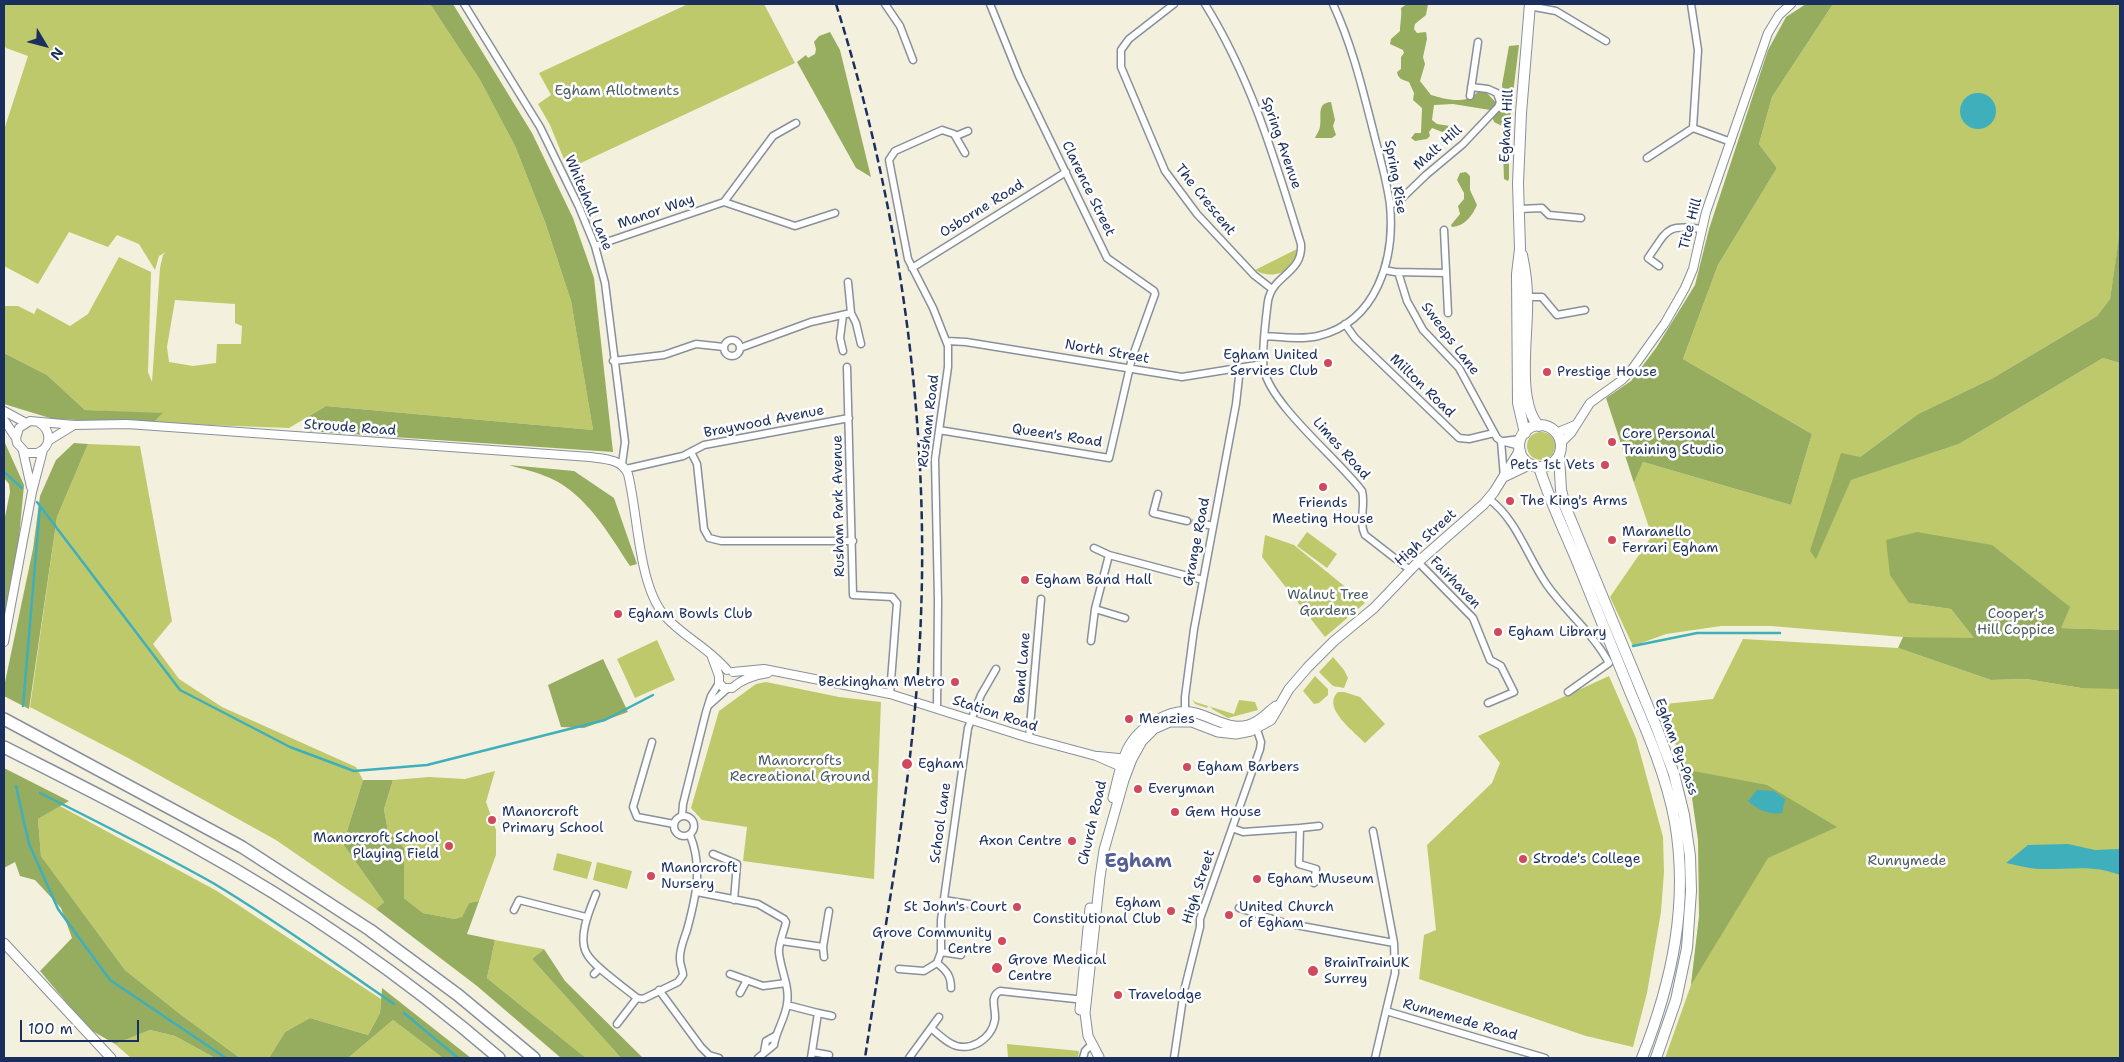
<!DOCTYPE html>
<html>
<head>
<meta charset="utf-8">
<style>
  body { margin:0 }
  #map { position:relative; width:2124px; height:1062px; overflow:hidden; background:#f4f0de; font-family:"Shantell Sans",sans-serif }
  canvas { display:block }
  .frame { position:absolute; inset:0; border:5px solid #1b2f5e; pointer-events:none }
  .north { position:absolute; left:20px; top:20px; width:50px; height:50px; -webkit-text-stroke:4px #fff; paint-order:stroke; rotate:127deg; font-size:14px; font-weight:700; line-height:20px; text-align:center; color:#1b2f5e }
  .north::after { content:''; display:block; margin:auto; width:18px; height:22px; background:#1b2f5e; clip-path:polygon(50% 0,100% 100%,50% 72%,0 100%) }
  .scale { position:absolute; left:20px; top:1020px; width:119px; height:22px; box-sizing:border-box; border:2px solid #1b2f5e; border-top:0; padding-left:6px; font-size:15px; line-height:18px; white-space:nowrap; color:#1b2f5e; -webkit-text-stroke:4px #fff; paint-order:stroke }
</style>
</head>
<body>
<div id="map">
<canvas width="2124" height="1062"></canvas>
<div class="frame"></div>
<div class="north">N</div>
<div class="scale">100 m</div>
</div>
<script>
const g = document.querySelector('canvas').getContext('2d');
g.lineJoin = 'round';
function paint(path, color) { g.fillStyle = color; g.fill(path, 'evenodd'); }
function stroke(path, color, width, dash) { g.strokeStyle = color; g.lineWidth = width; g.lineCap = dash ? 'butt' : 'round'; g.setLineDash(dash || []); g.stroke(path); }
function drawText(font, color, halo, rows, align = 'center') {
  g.font = font + ' "Shantell Sans",sans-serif'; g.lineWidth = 5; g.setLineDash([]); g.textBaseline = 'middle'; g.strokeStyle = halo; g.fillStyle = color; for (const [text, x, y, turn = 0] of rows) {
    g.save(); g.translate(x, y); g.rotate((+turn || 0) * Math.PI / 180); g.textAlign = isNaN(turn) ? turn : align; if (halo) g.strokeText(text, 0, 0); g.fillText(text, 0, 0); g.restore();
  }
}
paint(new Path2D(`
  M4,4H430L480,80L515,146L545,222L571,301L593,430L326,406L289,428L153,423L162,414L85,410L47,375L4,353V306H18L34,314L37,308L70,326L88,314L119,257L151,272L148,372L152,382L160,268L163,255L166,252L159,256L155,270L139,244L117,235L108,247L69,232L38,284L4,266V130L28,56L6,48L4,44ZM175,300L235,304V323L242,326L241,344H217L216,363L193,366L169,362L167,347Z
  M688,4H764L795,63L568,169L550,125L538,104L551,95L539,73Z
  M1833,4H2120V234L2110,299L2097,316L1993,378L1918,414L1860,457L1816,559L1850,480L1959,444L2103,358L2120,363V630L2060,628L2069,606L1909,603L1951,609L1975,639L1903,637L1771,626H1721L1666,634L1633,646L1610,597L1652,536L1634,483L1643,462L1791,505L1812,434L1683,359L1718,265L1777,168L1759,144L1772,97Z
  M1297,249C1297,271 1273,281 1255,270Z
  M1527 446a14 14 0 1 1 28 0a14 14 0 1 1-28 0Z
  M88,444L140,446L172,621L153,644L179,679L222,707L356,767L363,780L343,844L384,902L376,909L276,840L130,759L30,707L57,517Z
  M1307,532L1337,554L1327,568L1297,546Z
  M1265,535L1294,545L1365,603L1325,637L1262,557Z
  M1743,639L1898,648L1991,680L2026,679L2081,688L2120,675V1058H1665L1691,985L1710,831L1688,770L1656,705L1713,699Z
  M657,640L675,680L635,698L617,659Z
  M1333,657L1344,670L1348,678L1344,688L1333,686L1319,672Z
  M1315,676L1328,689V695L1319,703L1314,704L1303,691Z
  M1609,676L1636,738L1663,837L1664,872L1661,912L1647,993L1633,1047L1586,1036L1419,979L1424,935L1436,930L1427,845L1492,783L1500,763L1478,736Z
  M766,682L839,697L881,702L874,879L743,861L747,827L702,820L691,808L719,711L756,684Z
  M1344,692L1360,697L1385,724L1365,743C1355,732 1321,708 1338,692Z
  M1192,699L1195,702L1234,714L1239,700L1255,702L1258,710L1228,718L1212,709V708L1208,706L1207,708L1195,704Z
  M495,771L486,802L496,830V855L479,901L469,903L462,918L455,919L423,913L404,898V848L388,831L384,809L393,780L429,777L465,779Z
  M60,806L217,891L381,999L380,1013L368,1035L310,1018L285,1032L269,1058H240L180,1014L125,970L41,856L38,819Z
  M557,853L592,862L587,879L553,870Z
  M597,862L632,871L627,889L593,880Z
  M495,940L544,949L532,959L621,1058H586L487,978Z
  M393,1020L443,1058H348Z
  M150,1030L175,1036L215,1058H131L115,1044Z
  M1007,1044L1079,1051L1078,1058H1008Z`), '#bdc96b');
paint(new Path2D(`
  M430,4H453L532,133L573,218L594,278L613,452L306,431L304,419L326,406L593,430L571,301L545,222L515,146L480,80Z
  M1407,4H1428L1426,15L1415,24L1414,29L1417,33L1426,32L1427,39L1423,57L1425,64L1420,81L1431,95C1441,98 1455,102 1467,99C1473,97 1476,91 1484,90L1502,109L1504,99L1502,85L1509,46L1519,45L1509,126V179L1508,181L1504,179L1502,126L1494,122L1490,110L1453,104L1434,105L1432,120L1437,124L1450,126L1454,134L1450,135L1432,128L1429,132L1430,136L1427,139L1415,141L1411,138L1415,133H1421L1422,108L1413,100L1414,93L1409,82C1403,80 1398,79 1397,72L1401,69V57L1404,53L1403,50L1390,44L1391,39L1400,31C1400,23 1402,16 1401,8Z
  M1806,4H1833L1772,97L1759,144L1777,168L1718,265L1683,359L1812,434L1791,505L1643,462L1634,483L1606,398L1631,381L1656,348L1695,285L1709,229L1768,50L1786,17Z
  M830,32L840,50L871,177L856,168L797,62L806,55L808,58L815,54L816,49L814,42L819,36Z
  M1331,102L1335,120L1333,126L1336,135L1332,138H1315C1316,135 1320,130 1320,126C1322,116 1316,103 1331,102Z
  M1466,172L1470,176V190L1477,205C1472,216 1465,226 1452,227L1451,225L1460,214L1458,206L1464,199V193L1457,180L1460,173Z
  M2120,231V363L2103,358L1959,444L1851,480L1816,559L1810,551L1841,453L1860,457L1918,414L1993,378L2097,316L2110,299Z
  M4,353L47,375L85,410L163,413L153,423L53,419L4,404Z
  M5,443L24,485L19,538L4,622V522L10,492L9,484L4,478Z
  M74,443L88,444L57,517L29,709L4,696V687L33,549L40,496L56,460Z
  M509,465L574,471L614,498L637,564L630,566C609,534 586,494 550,478C537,472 522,469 509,465Z
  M1917,532L1992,545L2070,607L2061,628L2120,630V689L2081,688L2026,679L1991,680L1898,648L1903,637L1974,638L1951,609L1909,603L1890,575L1886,540Z
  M603,659L628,712L584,728L561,727L548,685Z
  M4,768L69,801L38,819L41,856L125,970L180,1014L240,1058H215L175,1036L150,1030L115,1044L89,1029L40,971L72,938L61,908L35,880L20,876L15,862L4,868Z
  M1688,770L1767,785L1837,827L1768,858L1691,985L1699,916L1698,840Z
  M363,780H393L384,809L388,831L404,848V898L423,913L455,919L462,917L469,903L479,901L467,934L495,940L487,978L586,1058H561L477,986L376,909L384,902L343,844Z
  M544,949L565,981L643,1058H621L532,959Z
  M382,988L471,1058H443L393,1020L348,1058H269L285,1032L310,1018L368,1035L380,1013Z`), '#96ad5f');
paint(new Path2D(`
  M1960 111a18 18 0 1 1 36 0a18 18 0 1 1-36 0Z
  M1757,790L1774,791L1785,799L1782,813C1768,815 1759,810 1748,801Z
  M2068,844L2095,850L2120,849V875C2093,864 2066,870 2038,869C2027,868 2017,865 2006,863L2028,845Z`), '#3fafbb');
stroke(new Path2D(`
  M4,472L22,488
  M37,502L180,690L290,747L354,771L427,765L605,720L653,695
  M1633,646L1697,633H1780
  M23,706L40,506
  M16,786L29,844L58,909L110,980L226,1058
  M40,793C98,822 156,851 213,883C275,920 334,963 394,1004
  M404,1013L458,1058`), '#3fafbb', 2.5);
stroke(new Path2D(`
  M1187,521L1200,523`), '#c9c9c4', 6, [6, 3]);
const minor = new Path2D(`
  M464,4L540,127L579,207L595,246L605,283L625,442L622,464
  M885,4L900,26L913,60
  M1174,4L1129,39L1121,50V67L1165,171L1197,214L1254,275L1272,289
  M1205,4C1252,80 1275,160 1301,244C1303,274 1273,274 1268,301C1266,317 1261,355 1264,370C1272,406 1338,459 1362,491C1366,505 1358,522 1365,535L1410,570
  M1691,4L1698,50L1693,128
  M1529,6L1556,11L1606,41
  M1470,96L1478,42
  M956,136L968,131
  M1647,158L1693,128L1731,142
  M724,202L773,136L796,123
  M1390,205L1400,200L1426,175L1463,144L1498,107L1500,102L1497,93L1488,89L1471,87
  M1519,209L1542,208L1549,215L1581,218
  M1444,230L1448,313
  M595,246L724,202L795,226L835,213
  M1659,266L1648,258C1668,230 1665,224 1701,229
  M912,268L1066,172
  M1384,270L1395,272L1446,273
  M1398,272L1407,301L1417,319L1423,330L1459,368L1497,438L1501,441L1520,446
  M848,282L851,313L856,323L861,344
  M1525,297H1542L1557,315L1585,310
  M1345,324L1355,338L1459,438L1469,439L1494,433
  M1265,336C1282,337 1301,340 1318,336C1377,322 1395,259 1390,205C1387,180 1379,155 1373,130C1362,87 1352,45 1333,4
  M724 348a8 8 0 1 1 16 0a8 8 0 1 1-16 0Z
  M947,341L966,342L1182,377L1263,364
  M740,348L811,322L851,313
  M843,351L840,338L843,315
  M613,361L664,355L696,344L724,347
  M847,367L853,595L892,597L897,603L890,694
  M939,430L1109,458L1132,358L1155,294L1154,291L1107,258L1019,76L990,4
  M1501,441L1504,477
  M1504,441L1521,439
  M691,452L697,464L704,529L709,538L721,541H853
  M626,469L683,456L704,445L849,418
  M1158,494L1153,513L1187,521
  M1489,499C1517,520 1527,556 1547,585C1566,612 1593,633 1609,663L1568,692
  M1200,523L1213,526
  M1094,548L1109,555L1203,580
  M1418,562L1473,618L1490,660L1501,666L1514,692L1488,703
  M1095,609L1125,618
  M1091,641L1095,609L1109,555
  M709,705L727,689
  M937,709L938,600L935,459L948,367V346L933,308L908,259L889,160L895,151L942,130L954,134L965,153
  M1185,715V697L1194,629L1236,404L1240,368
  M1029,738L1041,599
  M652,742L633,807L637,817L674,824
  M674 826a10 10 0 1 1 20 0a10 10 0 1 1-20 0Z
  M682,816L683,804L706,712L711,696L719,683
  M1232,828L1243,832L1300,828L1299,864L1316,869L1314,883
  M1300,828L1319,826
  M1373,831L1394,943
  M713,854L737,864L734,900
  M697,892L758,904L784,919L786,922C784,932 778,944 779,953C781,971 790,987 787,1004C785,1019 776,1031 774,1045L758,1058
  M596,894C590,909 577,938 587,954C594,967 624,987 637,998L643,999L678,982L683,975C683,970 680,965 680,960C679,950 684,939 687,930C696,897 703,867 690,835
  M944,900L975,905
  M1239,908L1285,923L1394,943L1395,973L1386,1011L1545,1058
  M514,910L519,900L586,917
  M782,941L823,947
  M941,952L961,955
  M824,957L823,947L829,911
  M937,963C947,971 951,976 951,988
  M899,969L924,971L937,963L941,952V920L968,728L981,695L996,669
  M594,974L600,968
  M730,974L763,986L786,983
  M659,990L701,1047L709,1055L719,1058
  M740,993L747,980
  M787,1005L818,1013L811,1058
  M818,1013L832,1016
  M617,1024L637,998
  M931,1028C937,1033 943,1039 950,1043C968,1054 992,1040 995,1019C996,1009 989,996 1000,991L1085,1000
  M764,1052L766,1041L775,1036
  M812,1052L829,1055
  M909,1058L939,1017
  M1083,1058L1085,1051L1092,1044
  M1174,1058L1184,991L1200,927V919L1260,749L1261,742L1255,724
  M1375,1058L1386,1011`);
const tertiary = new Path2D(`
  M4,411L26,423
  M4,420L16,438
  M38,422C52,430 52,447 37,453H26L17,443L16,438L19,428L30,421L74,425L127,424L590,457C605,459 622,459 628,474C638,513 638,584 664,615C682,636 709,648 727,670
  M1556,433L1575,425
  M48,441L74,425
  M1561,443L1571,433L1590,403L1622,380L1630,372L1665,323L1685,288L1693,269L1706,212L1768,33L1779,15L1791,4
  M23,451L31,487
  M4,642L32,492L43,450
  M712,657L719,676V683L724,688H732C742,679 754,675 768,673
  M733,672L764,669L890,694L1029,738L1096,756L1126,769
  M1098,756L1129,759`);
const secondary = new Path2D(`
  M1504,477L1531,464
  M1113,798C1117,782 1120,765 1127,750C1138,727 1171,706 1196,713C1214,718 1229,730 1248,725C1260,722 1266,713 1276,706
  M4,943L111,1058
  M1080,1010L1090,908
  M1099,1057L1088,1036L1085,1013L1100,877L1104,850L1124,780L1132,759L1142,741L1154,729L1170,722H1192L1218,732L1236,734L1251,731L1271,720L1289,689L1308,667L1334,641L1374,608L1418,562L1484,504L1494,492L1520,450`);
const primary = new Path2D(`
  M1522,255C1525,269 1527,283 1527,297C1529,329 1515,402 1539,426
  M1519 446a21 21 0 1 1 42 0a21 21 0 1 1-42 0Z
  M1525,433L1518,403L1517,274L1520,249L1518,183L1521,113L1530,4
  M1559,455L1561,490L1565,506L1656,726L1674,774L1684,815L1690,856L1691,891L1687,948L1676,1000L1656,1058
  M1539,467C1549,499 1564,530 1577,561C1595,606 1613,650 1631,694C1649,736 1667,778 1675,822C1689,904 1672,982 1642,1058`);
const motorway = new Path2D(`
  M4,719L242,847L370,930L458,995L534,1058
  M4,747C67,779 130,810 192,845C301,905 405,977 499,1058`);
stroke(minor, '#88909e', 9);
stroke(tertiary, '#88909e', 10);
stroke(secondary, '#88909e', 11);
stroke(primary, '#88909e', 12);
stroke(motorway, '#88909e', 14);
stroke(minor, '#fff', 6);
stroke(tertiary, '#fff', 8);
stroke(secondary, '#fff', 9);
stroke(primary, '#fff', 10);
stroke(motorway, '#fff', 11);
stroke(new Path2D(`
  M836,4C903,217 934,447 918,671C909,801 884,929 865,1058`), '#1b2f5e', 2.5, [8, 4]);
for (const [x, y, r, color] of [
  [1328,363,5,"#d1495b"],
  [1547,372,5,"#d1495b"],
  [1612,442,5,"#d1495b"],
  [1605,465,5,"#d1495b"],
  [1323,487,5,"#d1495b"],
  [1510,501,5,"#d1495b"],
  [1612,540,5,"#d1495b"],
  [1025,580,5,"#d1495b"],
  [618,614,5,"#d1495b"],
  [1498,632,5,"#d1495b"],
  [955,682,5,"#d1495b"],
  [1129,719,5,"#d1495b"],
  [907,764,6,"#d1495b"],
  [1187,767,5,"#d1495b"],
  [1138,789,5,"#d1495b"],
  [1175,812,5,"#d1495b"],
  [492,820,5,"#d1495b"],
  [1072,841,5,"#d1495b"],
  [449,846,5,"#d1495b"],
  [1523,859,5,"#d1495b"],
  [651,876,5,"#d1495b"],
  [1257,879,5,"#d1495b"],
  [1017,907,5,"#d1495b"],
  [1171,911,5,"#d1495b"],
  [1229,915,5,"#d1495b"],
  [1002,941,5,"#d1495b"],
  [997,968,6,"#d1495b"],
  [1313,971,6,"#d1495b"],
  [1118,995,5,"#d1495b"]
]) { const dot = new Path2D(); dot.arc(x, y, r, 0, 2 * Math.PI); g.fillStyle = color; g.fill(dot); stroke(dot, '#fff', 2); }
drawText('14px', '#4c5d62', '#fff', [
  ["Egham Allotments",617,91],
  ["Walnut Tree",1328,595],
  ["Gardens",1328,611],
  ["Cooper's",2016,614],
  ["Hill Coppice",2016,630],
  ["Manorcrofts",800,761],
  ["Recreational Ground",800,777],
  ["Runnymede",1907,861]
]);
drawText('14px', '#1b2f5e', '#fff', [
  ["Egham Hill",1507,126,-87],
  ["Spring Avenue",1281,143,71],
  ["Malt Hill",1438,148,-42],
  ["Spring Rise",1395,177,80],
  ["Clarence Street",1088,189,64],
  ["The Crescent",1205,200,51],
  ["Whitehall Lane",588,203,67],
  ["Osborne Road",982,209,-32],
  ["Manor Way",656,212,-19],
  ["Tite Hill",1691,224,-75],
  ["Sweeps Lane",1450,339,53],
  ["North Street",1107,352,10],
  ["Milton Road",1422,386,44],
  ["Rusham Road",929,421,-83],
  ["Braywood Avenue",764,422,-11],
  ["Stroude Road",350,428,4],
  ["Queen's Road",1057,436,9],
  ["Limes Road",1341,449,48],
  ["Rusham Park Avenue",839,506,-91],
  ["High Street",1426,538,-42],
  ["Grange Road",1197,542,-79],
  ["Fairhaven",1455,583,46],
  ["Band Lane",1023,668,-85],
  ["Station Road",995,714,18],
  ["Egham By-Pass",1676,747,70],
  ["School Lane",941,823,-82],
  ["Church Road",1093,823,-77],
  ["High Street",1199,887,-72],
  ["Runnemede Road",1460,1020,16]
]);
drawText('14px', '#1b2f5e', '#fff', [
  ["Egham United",1318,355,"right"],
  ["Services Club",1318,371,"right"],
  ["Prestige House",1557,372],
  ["Core Personal",1622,434],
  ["Training Studio",1622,450],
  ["Pets 1st Vets",1595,465,"right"],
  ["The King's Arms",1520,501],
  ["Friends",1323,503,"center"],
  ["Meeting House",1323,519,"center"],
  ["Maranello",1622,532],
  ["Ferrari Egham",1622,548],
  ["Egham Band Hall",1035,580],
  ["Egham Bowls Club",628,614],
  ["Egham Library",1508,632],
  ["Beckingham Metro",945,682,"right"],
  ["Menzies",1139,719],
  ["Egham",918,764],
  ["Egham Barbers",1197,767],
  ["Everyman",1148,789],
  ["Manorcroft",502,812],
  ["Primary School",502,828],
  ["Gem House",1185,812],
  ["Manorcroft School",439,838,"right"],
  ["Playing Field",439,854,"right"],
  ["Axon Centre",1062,841,"right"],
  ["Strode's College",1533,859],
  ["Manorcroft",661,868],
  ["Nursery",661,884],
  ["Egham Museum",1267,879],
  ["Egham",1161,903,"right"],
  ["Constitutional Club",1161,919,"right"],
  ["St John's Court",1007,907,"right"],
  ["United Church",1239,907],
  ["of Egham",1239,923],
  ["Grove Community",992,933,"right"],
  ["Centre",992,949,"right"],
  ["Grove Medical",1008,960],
  ["Centre",1008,976],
  ["BrainTrainUK",1324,963],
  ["Surrey",1324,979],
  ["Travelodge",1128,995]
], 'left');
drawText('bold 19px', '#555f93', '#fff', [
  ["Egham",1138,862]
]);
</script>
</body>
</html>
